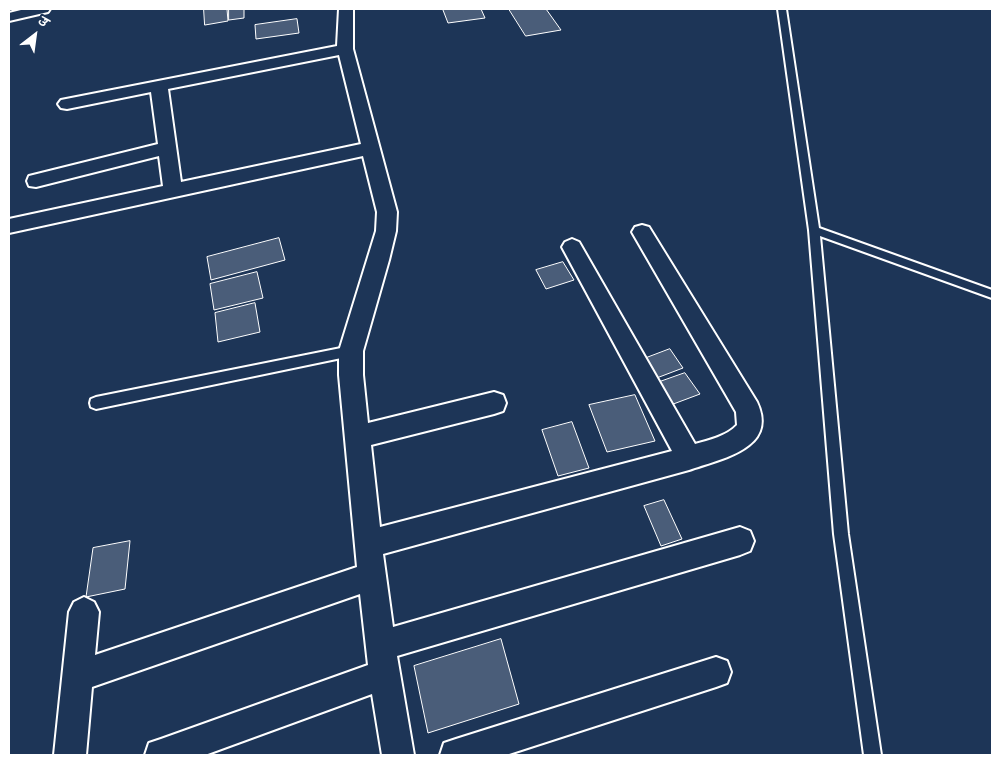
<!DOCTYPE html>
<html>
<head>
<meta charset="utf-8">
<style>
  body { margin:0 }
  #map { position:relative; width:1001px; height:764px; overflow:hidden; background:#1d3557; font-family:Kalam,"Playpen Sans Deva",sans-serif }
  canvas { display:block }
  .frame { position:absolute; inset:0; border:10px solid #fff; pointer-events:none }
  .north { position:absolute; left:10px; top:10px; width:50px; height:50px; -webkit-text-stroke:4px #1d3557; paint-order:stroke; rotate:30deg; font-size:14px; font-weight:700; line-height:20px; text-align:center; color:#fff }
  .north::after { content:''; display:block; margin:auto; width:18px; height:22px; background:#fff; clip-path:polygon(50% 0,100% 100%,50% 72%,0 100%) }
</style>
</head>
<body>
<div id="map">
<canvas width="1001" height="764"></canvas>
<div class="frame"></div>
<div class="north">उ</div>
</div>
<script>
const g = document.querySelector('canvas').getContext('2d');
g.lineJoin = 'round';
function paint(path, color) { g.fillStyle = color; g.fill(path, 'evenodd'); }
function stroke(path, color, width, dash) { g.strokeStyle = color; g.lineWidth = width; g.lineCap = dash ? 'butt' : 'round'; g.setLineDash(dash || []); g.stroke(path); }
const building = new Path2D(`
  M204,9H227L228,21L205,25Z
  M229,9H244V18L229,20Z
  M452,9H481L485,18L448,23L443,10Z
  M509,9H546L561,30L526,36Z
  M297,19L299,33L256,39L255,25Z
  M279,238L285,260L211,280L207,257Z
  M563,262L574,280L546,289L536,270Z
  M257,272L263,298L214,310L210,284Z
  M255,303L260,332L218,342L215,313Z
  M670,349L683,368L654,379L641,360Z
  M685,373L700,394L668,406L654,384Z
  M635,395L655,441L607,452L589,405Z
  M572,422L589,468L558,476L542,430Z
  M664,500L682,539L661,546L644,506Z
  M130,541L125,589L86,597L93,548Z
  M501,639L519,704L428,733L414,666Z`);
paint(building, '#4a5d79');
stroke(building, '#fff', 1);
const lane = new Path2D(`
  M778,9H786L819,228L992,290V298L820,236L848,534L881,755H864L834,534L809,230Z
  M351,346L355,347L357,351L355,355L351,356L96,409L91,407L90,403L91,399L96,397Z`);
const street = new Path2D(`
  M25,9H50L48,12L9,21V13Z
  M339,9H353V49L397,212L396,231L389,260L363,351V375L368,423L494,392L503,395L506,403L503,411L494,414L371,445L380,527L672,451L562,247L565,242L572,239L579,242L695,444C709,440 727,436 737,425L736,412L632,232L635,227L642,225L649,227L757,402C779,449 720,459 689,470L383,554L393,627L740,527L750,531L754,541L750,551L740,555L397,656L414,755H382L372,694L205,755H145L149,743L161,739L368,665L360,594L92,687L86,755H54L69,612L74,602L84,597L94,602L99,612L95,655L357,567L339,375V351L376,231L377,212L363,156L9,233V219L163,186L159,156L36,187L29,186L27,181L29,176L158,144L151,92L67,109L61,108L58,104L61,100L337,46ZM339,55L361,144L181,182L168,89Z
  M716,657L727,661L731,672L727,683L716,687L506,755H440L444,743L456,739Z`);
stroke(lane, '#fff', 4);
stroke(street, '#fff', 4);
paint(lane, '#1d3557');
paint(street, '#1d3557');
</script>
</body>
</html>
